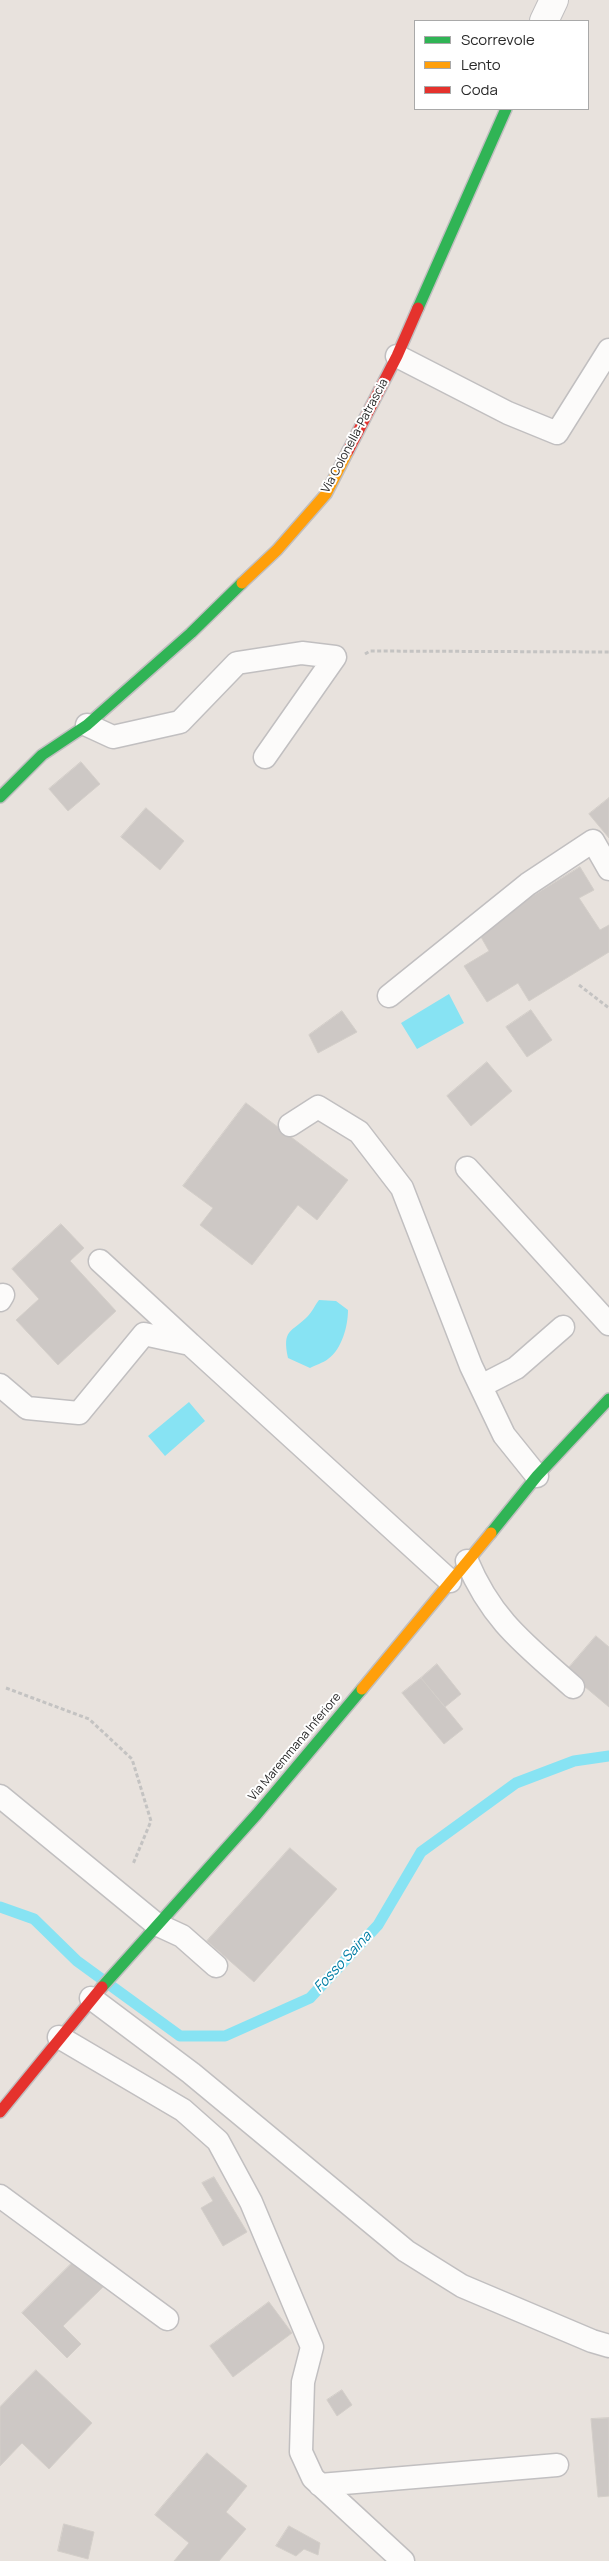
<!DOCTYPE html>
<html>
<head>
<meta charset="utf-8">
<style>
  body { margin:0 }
  #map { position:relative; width:609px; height:2561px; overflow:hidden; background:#e8e2dd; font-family:Manrope,sans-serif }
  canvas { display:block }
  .legend { position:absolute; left:414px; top:20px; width:175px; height:90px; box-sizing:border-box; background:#fff; border:1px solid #a9a9a9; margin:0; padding:6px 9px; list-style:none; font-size:15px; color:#292929 }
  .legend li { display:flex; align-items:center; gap:10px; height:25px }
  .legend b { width:25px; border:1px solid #a9a9a9 }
</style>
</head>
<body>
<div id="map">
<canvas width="609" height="2561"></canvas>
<ul class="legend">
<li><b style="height:6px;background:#30b455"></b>Scorrevole</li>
<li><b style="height:6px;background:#ff9f0a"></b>Lento</li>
<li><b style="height:6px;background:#e5322d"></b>Coda</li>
</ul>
</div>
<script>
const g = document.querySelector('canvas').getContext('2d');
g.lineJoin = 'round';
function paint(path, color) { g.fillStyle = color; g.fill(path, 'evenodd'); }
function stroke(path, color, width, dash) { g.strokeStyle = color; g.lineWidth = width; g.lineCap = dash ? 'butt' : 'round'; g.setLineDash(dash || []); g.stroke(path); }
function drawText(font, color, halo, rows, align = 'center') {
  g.font = font + ' Manrope,sans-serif'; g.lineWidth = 4; g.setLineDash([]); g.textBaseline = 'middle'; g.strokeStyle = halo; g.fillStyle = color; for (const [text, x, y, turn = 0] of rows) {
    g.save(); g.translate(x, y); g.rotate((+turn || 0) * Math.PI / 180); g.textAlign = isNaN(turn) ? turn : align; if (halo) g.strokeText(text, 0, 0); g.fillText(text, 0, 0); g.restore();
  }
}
paint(new Path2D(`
  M449,994L464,1023L417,1049L401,1023Z
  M319,1300L336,1301L348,1310C348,1326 342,1349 328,1359C323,1363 315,1365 310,1368L288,1358C282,1329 291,1333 308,1316C312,1312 315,1305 319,1300Z
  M189,1402L205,1421L165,1456L148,1436Z`), '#87e3f3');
stroke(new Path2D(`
  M0,1907L34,1919L77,1961L180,2036H225L310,1998L378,1925L421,1852L516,1783L574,1761L609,1756`), '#87e3f3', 11);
const building = new Path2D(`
  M81,762L100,784L68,811L49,789Z
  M609,798V838L589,814Z
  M146,808L184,841L160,870L121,837Z
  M580,867L594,890L579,898L600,930L609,925V952L529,1001L518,983L487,1002L464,966L489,951L477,930Z
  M531,1010L552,1040L527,1057L506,1027Z
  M342,1011L357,1032L318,1053L309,1035Z
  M487,1062L512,1091L471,1126L447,1096Z
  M246,1103L348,1180L317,1220L298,1205L252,1265L200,1225L213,1208L183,1186Z
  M61,1224L84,1248L70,1261L116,1311L58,1365L16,1320L39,1299L12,1269Z
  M596,1636L609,1647V1707L566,1671Z
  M437,1664L461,1694L445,1707L421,1678Z
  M421,1678L463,1729L444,1744L402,1693Z
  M290,1848L337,1889L254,1982L207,1941Z
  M214,2177L247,2232L223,2246L201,2208L213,2201L202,2183Z
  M75,2260L103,2287L63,2326L81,2344L67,2358L22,2313Z
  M269,2302L292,2333L233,2377L210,2346Z
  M36,2370L92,2423L49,2469L22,2443L0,2466V2407Z
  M342,2390L352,2405L337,2416L327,2400Z
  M609,2418V2496L598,2497L591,2419Z
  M207,2453L247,2486L226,2512L246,2529L219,2561H174L189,2543L155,2515Z
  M64,2524L94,2532L88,2559L58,2551Z
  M289,2526L320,2543L318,2555L304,2549L296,2556L276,2546Z`);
paint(building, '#cdc8c5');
stroke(building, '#d3cec9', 1);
const lane = new Path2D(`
  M397,356L508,413L557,433L609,350
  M87,725L113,737L180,722L237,663L302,653L335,657L265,757
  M389,996L528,884L593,841L609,869
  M290,1125L318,1107L359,1132L402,1188L471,1366L504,1435L537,1476
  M467,1168L609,1324
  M100,1261L189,1343
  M0,1300L3,1295
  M0,1385L27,1408L79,1413L144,1334L190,1344L450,1581
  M481,1386L516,1368L563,1327
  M467,1561C492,1621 526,1645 573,1687
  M0,1796L156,1924L182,1936L216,1966
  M91,1998L191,2073L406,2251L462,2286L592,2341L609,2346
  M59,2037L183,2110L218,2141L251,2202L312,2347L303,2382L301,2452L313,2478L403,2561
  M0,2196L167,2319
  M320,2485L557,2465`);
const street = new Path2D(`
  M544,21L554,0`);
const fast = new Path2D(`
  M418,308L506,109
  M0,797L42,755L87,725L191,633L242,583
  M491,1533L537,1476L609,1399
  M102,1987L257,1814L362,1689`);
const slow = new Path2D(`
  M242,583L277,550L326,494L348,451
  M362,1689L491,1533`);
const jam = new Path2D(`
  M348,451L397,356L418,308
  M0,2112L102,1987`);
stroke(lane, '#c1bfc0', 25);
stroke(street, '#c1bfc0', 30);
stroke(fast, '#c1bfc0', 14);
stroke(slow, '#c1bfc0', 14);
stroke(jam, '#c1bfc0', 14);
stroke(new Path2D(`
  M365,654L370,651L609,652
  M579,985L609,1008
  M6,1688L89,1719L132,1759L151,1821L133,1864`), '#c4c3c2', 3, [4, 2.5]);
stroke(lane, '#fcfbfa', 22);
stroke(street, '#fcfbfa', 28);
stroke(fast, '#30b455', 11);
stroke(slow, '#ff9f0a', 11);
stroke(jam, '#e5322d', 11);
drawText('12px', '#292929', '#fff', [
  ["Via Colonella-Patrascia",355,436,-62],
  ["Via Maremmana Inferiore",295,1747,-50]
]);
drawText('italic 14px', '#007ea5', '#fff', [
  ["Fosso Saina",343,1962,-47]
]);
</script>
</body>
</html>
